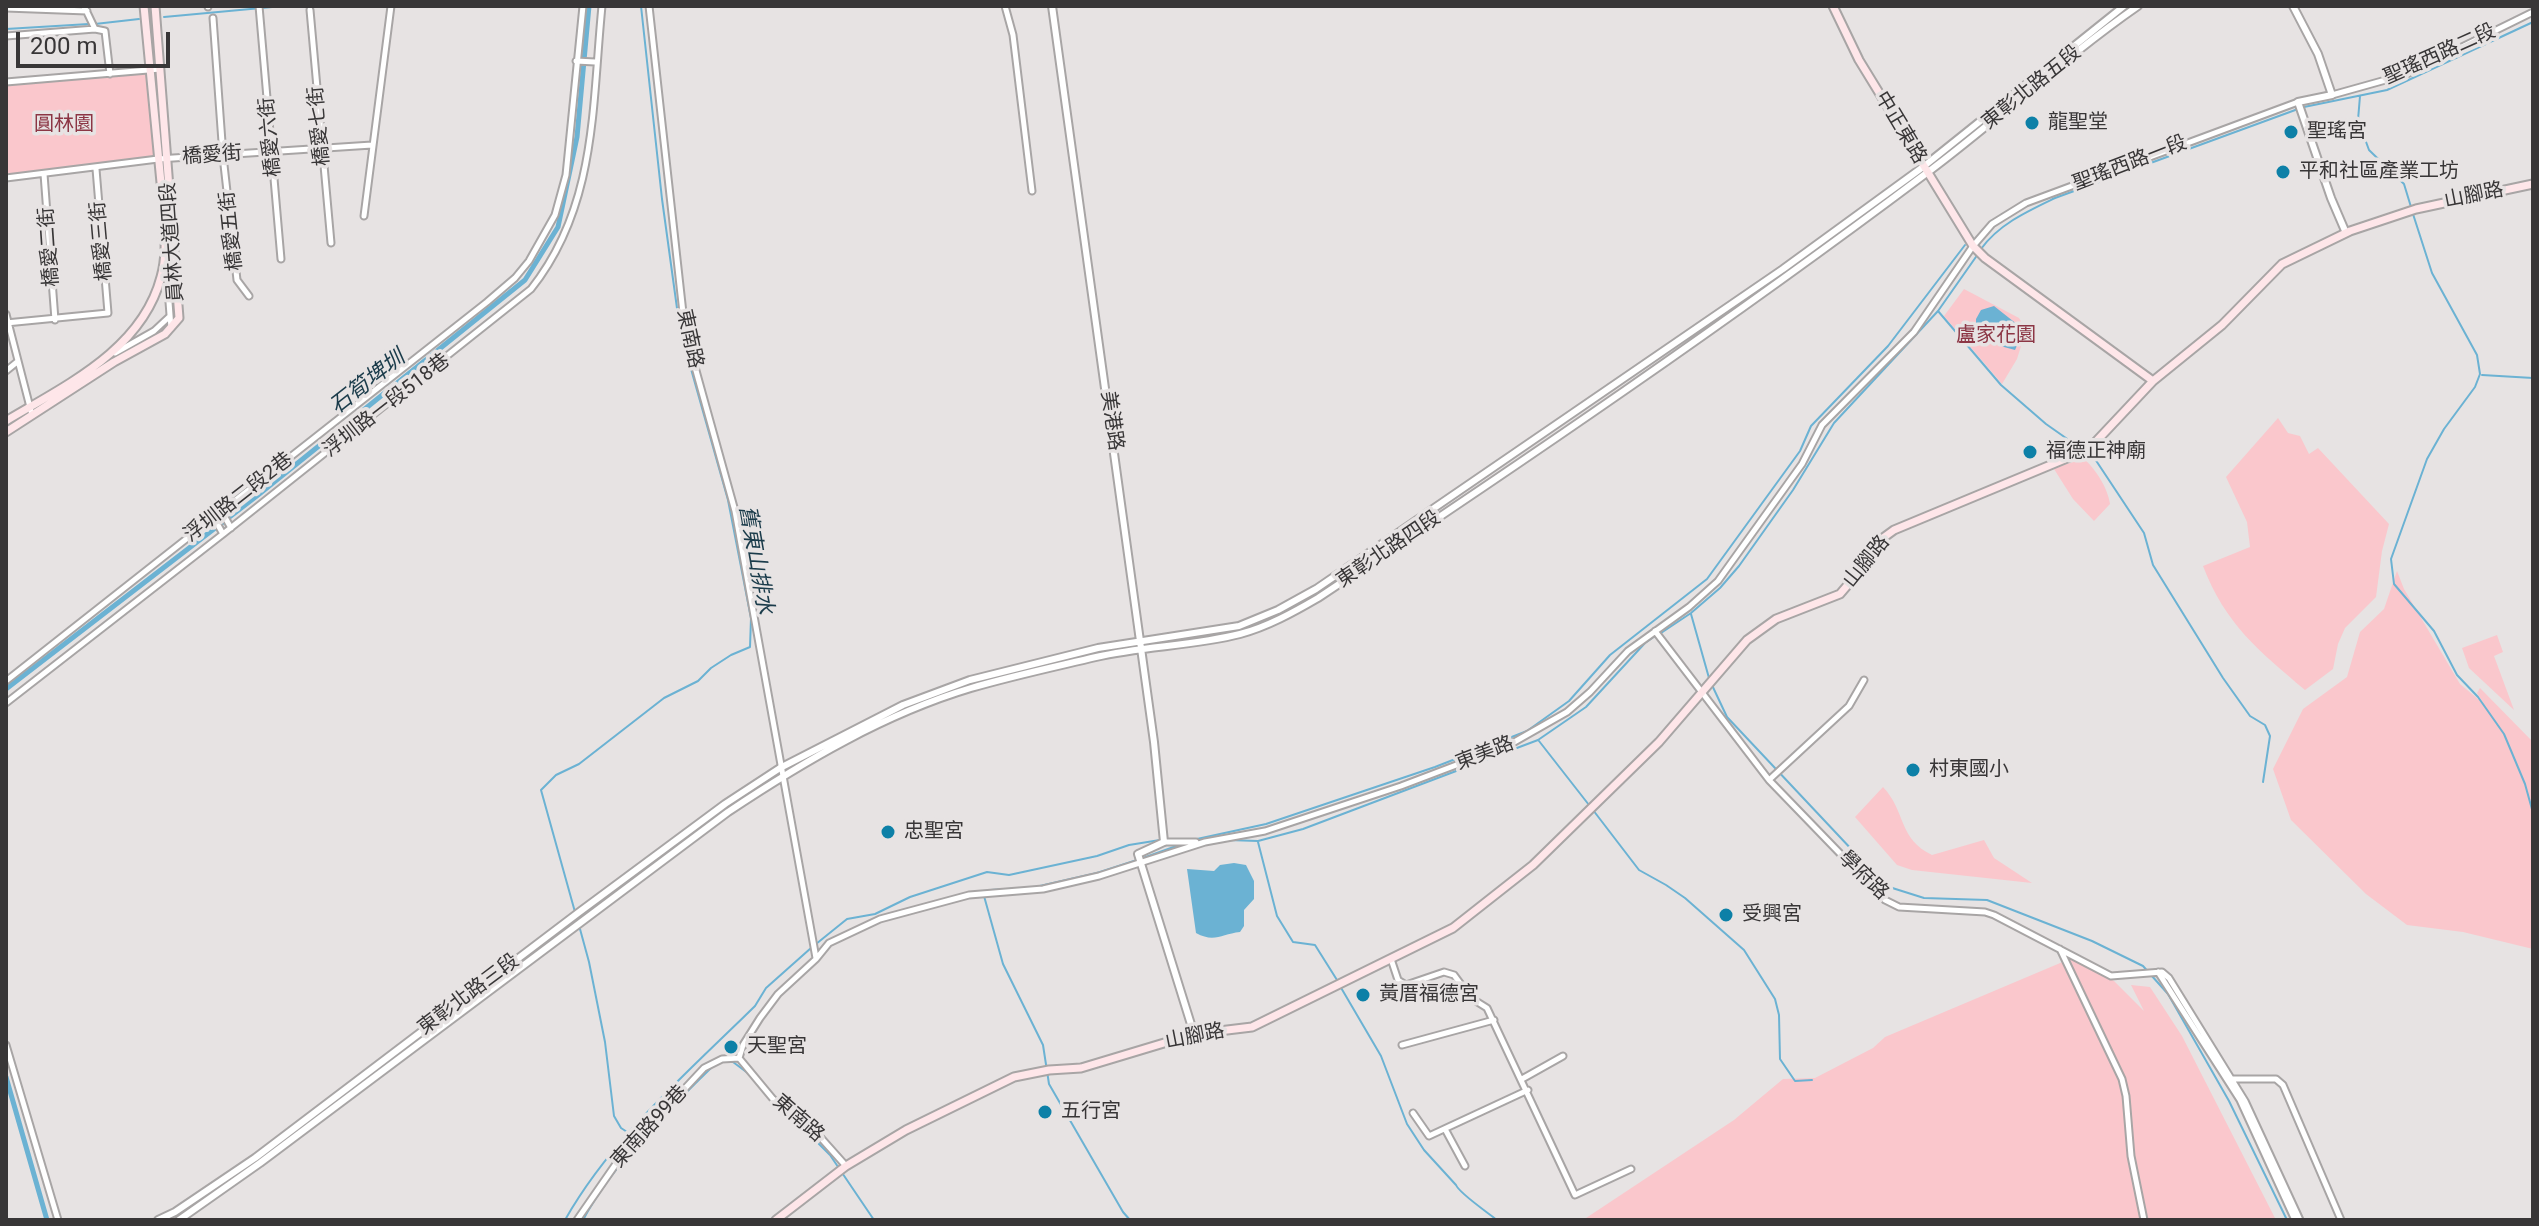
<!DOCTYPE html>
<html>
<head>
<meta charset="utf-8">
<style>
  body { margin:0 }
  #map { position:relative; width:2539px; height:1226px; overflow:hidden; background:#e7e3e3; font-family:Roboto,sans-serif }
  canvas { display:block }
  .frame { position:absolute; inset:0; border:8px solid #383637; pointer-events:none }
  .scale { position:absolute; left:16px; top:32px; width:154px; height:36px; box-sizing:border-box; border:4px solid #383637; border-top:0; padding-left:10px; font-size:24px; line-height:28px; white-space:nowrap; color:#383637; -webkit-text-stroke:6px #e7e3e3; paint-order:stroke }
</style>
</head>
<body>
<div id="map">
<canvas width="2539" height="1226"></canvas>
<div class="frame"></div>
<div class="scale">200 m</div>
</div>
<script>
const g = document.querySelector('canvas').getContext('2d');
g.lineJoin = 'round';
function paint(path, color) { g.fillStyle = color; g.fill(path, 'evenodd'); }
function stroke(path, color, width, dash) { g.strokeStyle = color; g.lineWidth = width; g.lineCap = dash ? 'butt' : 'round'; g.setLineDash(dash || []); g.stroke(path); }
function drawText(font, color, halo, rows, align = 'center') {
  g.font = font + ' Roboto,"Noto Sans TC",sans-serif'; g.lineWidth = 7; g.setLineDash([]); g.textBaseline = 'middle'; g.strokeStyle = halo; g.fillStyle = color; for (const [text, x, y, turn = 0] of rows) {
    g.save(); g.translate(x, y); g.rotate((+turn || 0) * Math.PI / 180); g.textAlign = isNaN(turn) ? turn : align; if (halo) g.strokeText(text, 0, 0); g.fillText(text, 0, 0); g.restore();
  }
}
paint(new Path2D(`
  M149,69L158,159L6,178V82Z
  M1964,289L2019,318L2026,330L2017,359L2002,384L1944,316Z
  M2278,418L2288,433L2300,436L2309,454L2318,448L2389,524L2382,551L2376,597L2345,628L2338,644L2333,669L2305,690C2258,650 2226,625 2203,566L2250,547L2247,522L2226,477Z
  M2083,458C2095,468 2108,488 2110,504L2094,521L2073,499L2054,469Z
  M2397,571L2404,589L2460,684L2484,704L2477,693L2480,688L2533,742V949L2463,932L2407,925L2366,894L2291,820L2273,769L2303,709L2347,677L2360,632L2384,609Z
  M2497,635L2503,652L2494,656L2514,710L2469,668L2462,648Z
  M1883,787C1906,811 1898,839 1932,855L1984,840L1994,858L2032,883L1912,870L1897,865L1855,817Z
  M2072,958L2114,981L2144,1011L2131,985L2150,987L2182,1036L2276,1220H1583L1734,1120L1783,1079L1815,1078L1873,1048L1885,1037Z`), '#fac7cc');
paint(new Path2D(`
  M1994,306L2018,325L2020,339L2015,350L2004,347L1976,331V319L1981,310Z
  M1234,863L1246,865L1254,881V899L1244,910V926L1240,932C1222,934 1214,943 1196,933L1187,869L1214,871L1220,865Z`), '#6bb2d3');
stroke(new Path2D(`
  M164,17L283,6
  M95,24L139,19
  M6,29L89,24
  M2360,96L2358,120L2369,150L2404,184L2411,207
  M2304,107L2387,90L2533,22
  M2413,214L2432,273L2477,355L2480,374L2475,387L2444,429L2427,459L2391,559L2394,584L2434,631L2457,675L2478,697L2504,734L2525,784L2533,813
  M1981,249C1999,224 2028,211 2055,198L2298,109
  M1938,311L2001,385L2046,424L2083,450
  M6,360L7,365
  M2482,375L2533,378
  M2088,454L2095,459L2144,533L2153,565L2223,678L2250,716L2265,725L2270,736L2263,782
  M1691,614L1709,678
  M1661,633L1691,613L1720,588L1739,566L1793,490L1834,423L1938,311L1978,254
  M1711,683L1727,717L1886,886L1924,898L1987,900L2092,941L2143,966L2168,994L2229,1101L2287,1220
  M1539,741L1589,805
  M1593,810L1639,870L1666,885L1685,898L1744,950L1775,999L1779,1015L1780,1059L1795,1081L1812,1080
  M1166,840L1197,839L1266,824L1435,767L1527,731L1569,701L1610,655L1707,579L1800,451L1811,426L1888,346L1965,245
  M1228,840L1258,841L1303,829L1538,740L1586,707L1645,643L1655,636
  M1258,842L1277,916L1293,942L1315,945L1337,980
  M1143,858L1182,844
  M1031,888L1097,873L1137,860
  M991,890L1025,888
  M984,896L1003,964L1043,1045L1049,1084L1123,1212L1130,1220
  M575,912L541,790L556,775L579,764L664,698L698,681L711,668L731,655L750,647L751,618L728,500L680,330L662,199L641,6
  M577,918L589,962L605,1042L614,1116L621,1128L641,1141
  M816,944L847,919L875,914L910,897L987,872L1009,875L1097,856L1129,845L1160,840
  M1340,986L1381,1056L1407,1124L1424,1150L1456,1185C1459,1193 1487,1212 1497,1220
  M720,1062H733L749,1074
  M796,1121L830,1155L874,1220
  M565,1220C612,1137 687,1073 755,1006L766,988L811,948
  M583,1220C615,1161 667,1111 714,1065`), '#6bb2d3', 2);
stroke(new Path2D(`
  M6,689L258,495L525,280L558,227L577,137L589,6
  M6,1077L47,1220`), '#6bb2d3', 5);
const minor = new Path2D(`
  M84,6L95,29L105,31L110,74
  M208,6V7
  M259,6L281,259
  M649,6L685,331L735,511L816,958
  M1005,6L1013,35L1032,191
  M6,8L87,11
  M310,10L331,243
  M213,18L223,156L237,280L249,296
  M6,36L95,29
  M576,61L595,62
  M6,82L160,69
  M2332,95L2407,74L2533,12
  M44,174L55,320
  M6,178L158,159L372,145
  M364,216L391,6
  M166,263L171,328
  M6,314L32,415
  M6,323L108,313L96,169
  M115,353L154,331L169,317
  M6,371L17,362
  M222,512L231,528
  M214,518L223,534
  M1655,631L1769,780L1885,900L1899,907L1985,912L1994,915L2111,976L2162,972L2169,978L2245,1101L2300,1220
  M6,681L487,302L515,278L529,261L555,215L566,175L583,6
  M6,703L223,534L531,289C597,206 592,106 602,6
  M1769,780L1849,706L1864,680
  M1164,842H1196
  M2060,949L2122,1079L2126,1096L2131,1156L2144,1220
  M1391,959L1398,980L1406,985L1444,972L1454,975L1471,998L1487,1008L1575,1195L1631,1169
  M2158,972L2240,1100L2295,1220
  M6,1045L58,1220
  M1402,1045L1494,1020
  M739,1058L743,1045L760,1018L778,994L816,959L829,943L880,919L969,895L1043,889L1099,876L1205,842L1265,831L1401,786L1509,745L1567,712L1590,692L1628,651L1689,607L1718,581L1802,464L1822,425L1914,332L1973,246L1992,224L2026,203L2298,102
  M739,1058L773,1099L821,1138L846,1166
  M1522,1079L1563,1056
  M2231,1079H2276L2283,1085L2341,1220
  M1413,1113L1429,1136L1528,1090
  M1445,1129L1465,1166
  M577,1220L620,1158L704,1068L722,1059L739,1058`);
const tertiary = new Path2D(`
  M1052,6L1154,742L1164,842L1138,854L1194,1034
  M2293,6L2318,54L2332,95L2298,102L2331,198L2346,233
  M158,1220L175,1212L255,1158L578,913L725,804L780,768L903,705L970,680L1098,648L1239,626L1278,610L1316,589L1783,269L1923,167L2124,6
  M179,1220L260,1163L728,812C803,762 884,714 971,688C1012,676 1054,667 1096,657C1143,646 1193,646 1240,634C1267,627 1294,612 1318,598C1523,462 1727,323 1924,175C1997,121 2063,58 2138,6`);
const secondary = new Path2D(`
  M1833,6L1859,60L1973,246L1985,258L2153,381
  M6,421C66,385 142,350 161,277C167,256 165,235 164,214L144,6
  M6,432L114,362L165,334L179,318L155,6
  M776,1220L846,1166L906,1130L1014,1077L1049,1070L1081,1068L1194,1034L1252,1027L1453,928L1533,865L1659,742L1747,640L1776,619L1840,594L1863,567L1883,538L1894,530L2089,449L2153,381L2222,325L2282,264L2350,231L2416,209L2533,184`);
stroke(minor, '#a8a5a5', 9);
stroke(tertiary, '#a8a5a5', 10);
stroke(secondary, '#a8a5a5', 11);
stroke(minor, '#fff', 5);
stroke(tertiary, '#fff', 6);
stroke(secondary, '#fee6e9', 7);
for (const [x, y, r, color] of [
  [2032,123,8,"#0d80a7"],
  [2291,132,8,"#0d80a7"],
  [2283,172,8,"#0d80a7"],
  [2030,452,8,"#0d80a7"],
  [1913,770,8,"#0d80a7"],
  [888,832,8,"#0d80a7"],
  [1726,915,8,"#0d80a7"],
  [1363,995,8,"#0d80a7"],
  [731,1047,8,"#0d80a7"],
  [1045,1112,8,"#0d80a7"]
]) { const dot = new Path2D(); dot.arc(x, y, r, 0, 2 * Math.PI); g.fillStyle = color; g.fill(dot); stroke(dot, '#e7e3e3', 3); }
drawText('20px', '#383637', '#e7e3e3', [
  ["聖瑤西路二段",2440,55,-24],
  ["東彰北路五段",2032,88,-39],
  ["橋愛七街",320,126,-95],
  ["中正東路",1900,128,59],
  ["橋愛六街",271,137,-95],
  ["橋愛街",212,156,-4],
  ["聖瑤西路一段",2130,164,-21],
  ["山腳路",2474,196,-11],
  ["橋愛五街",232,231,-96],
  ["橋愛三街",102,241,-95],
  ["員林大道四段",173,242,-94],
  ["橋愛二街",50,247,-94],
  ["東南路",689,339,78],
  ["浮圳路一段518巷",387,406,-38],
  ["美港路",1111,421,82],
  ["浮圳路二段2巷",239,498,-38],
  ["東彰北路四段",1389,550,-34],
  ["山腳路",1867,562,-51],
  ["東美路",1485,754,-21],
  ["學府路",1863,876,44],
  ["東彰北路三段",469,995,-37],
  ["山腳路",1195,1037,-11],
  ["東南路",798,1119,41],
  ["東南路99巷",650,1127,-48]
]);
drawText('20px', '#383637', '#e7e3e3', [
  ["龍聖堂",2048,123],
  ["聖瑤宮",2307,132],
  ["平和社區產業工坊",2299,172],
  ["福德正神廟",2046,452],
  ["村東國小",1929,770],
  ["忠聖宮",904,832],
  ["受興宮",1742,915],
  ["黃厝福德宮",1379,995],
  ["天聖宮",747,1047],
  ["五行宮",1061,1112]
], 'left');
drawText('20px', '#8c3645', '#e7e3e3', [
  ["圓林園",64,125],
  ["盧家花園",1996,336]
]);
drawText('italic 22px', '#1a3b4a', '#e7e3e3', [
  ["石筍埤圳",368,383,-38],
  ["舊東山排水",755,560,80]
]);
</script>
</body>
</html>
